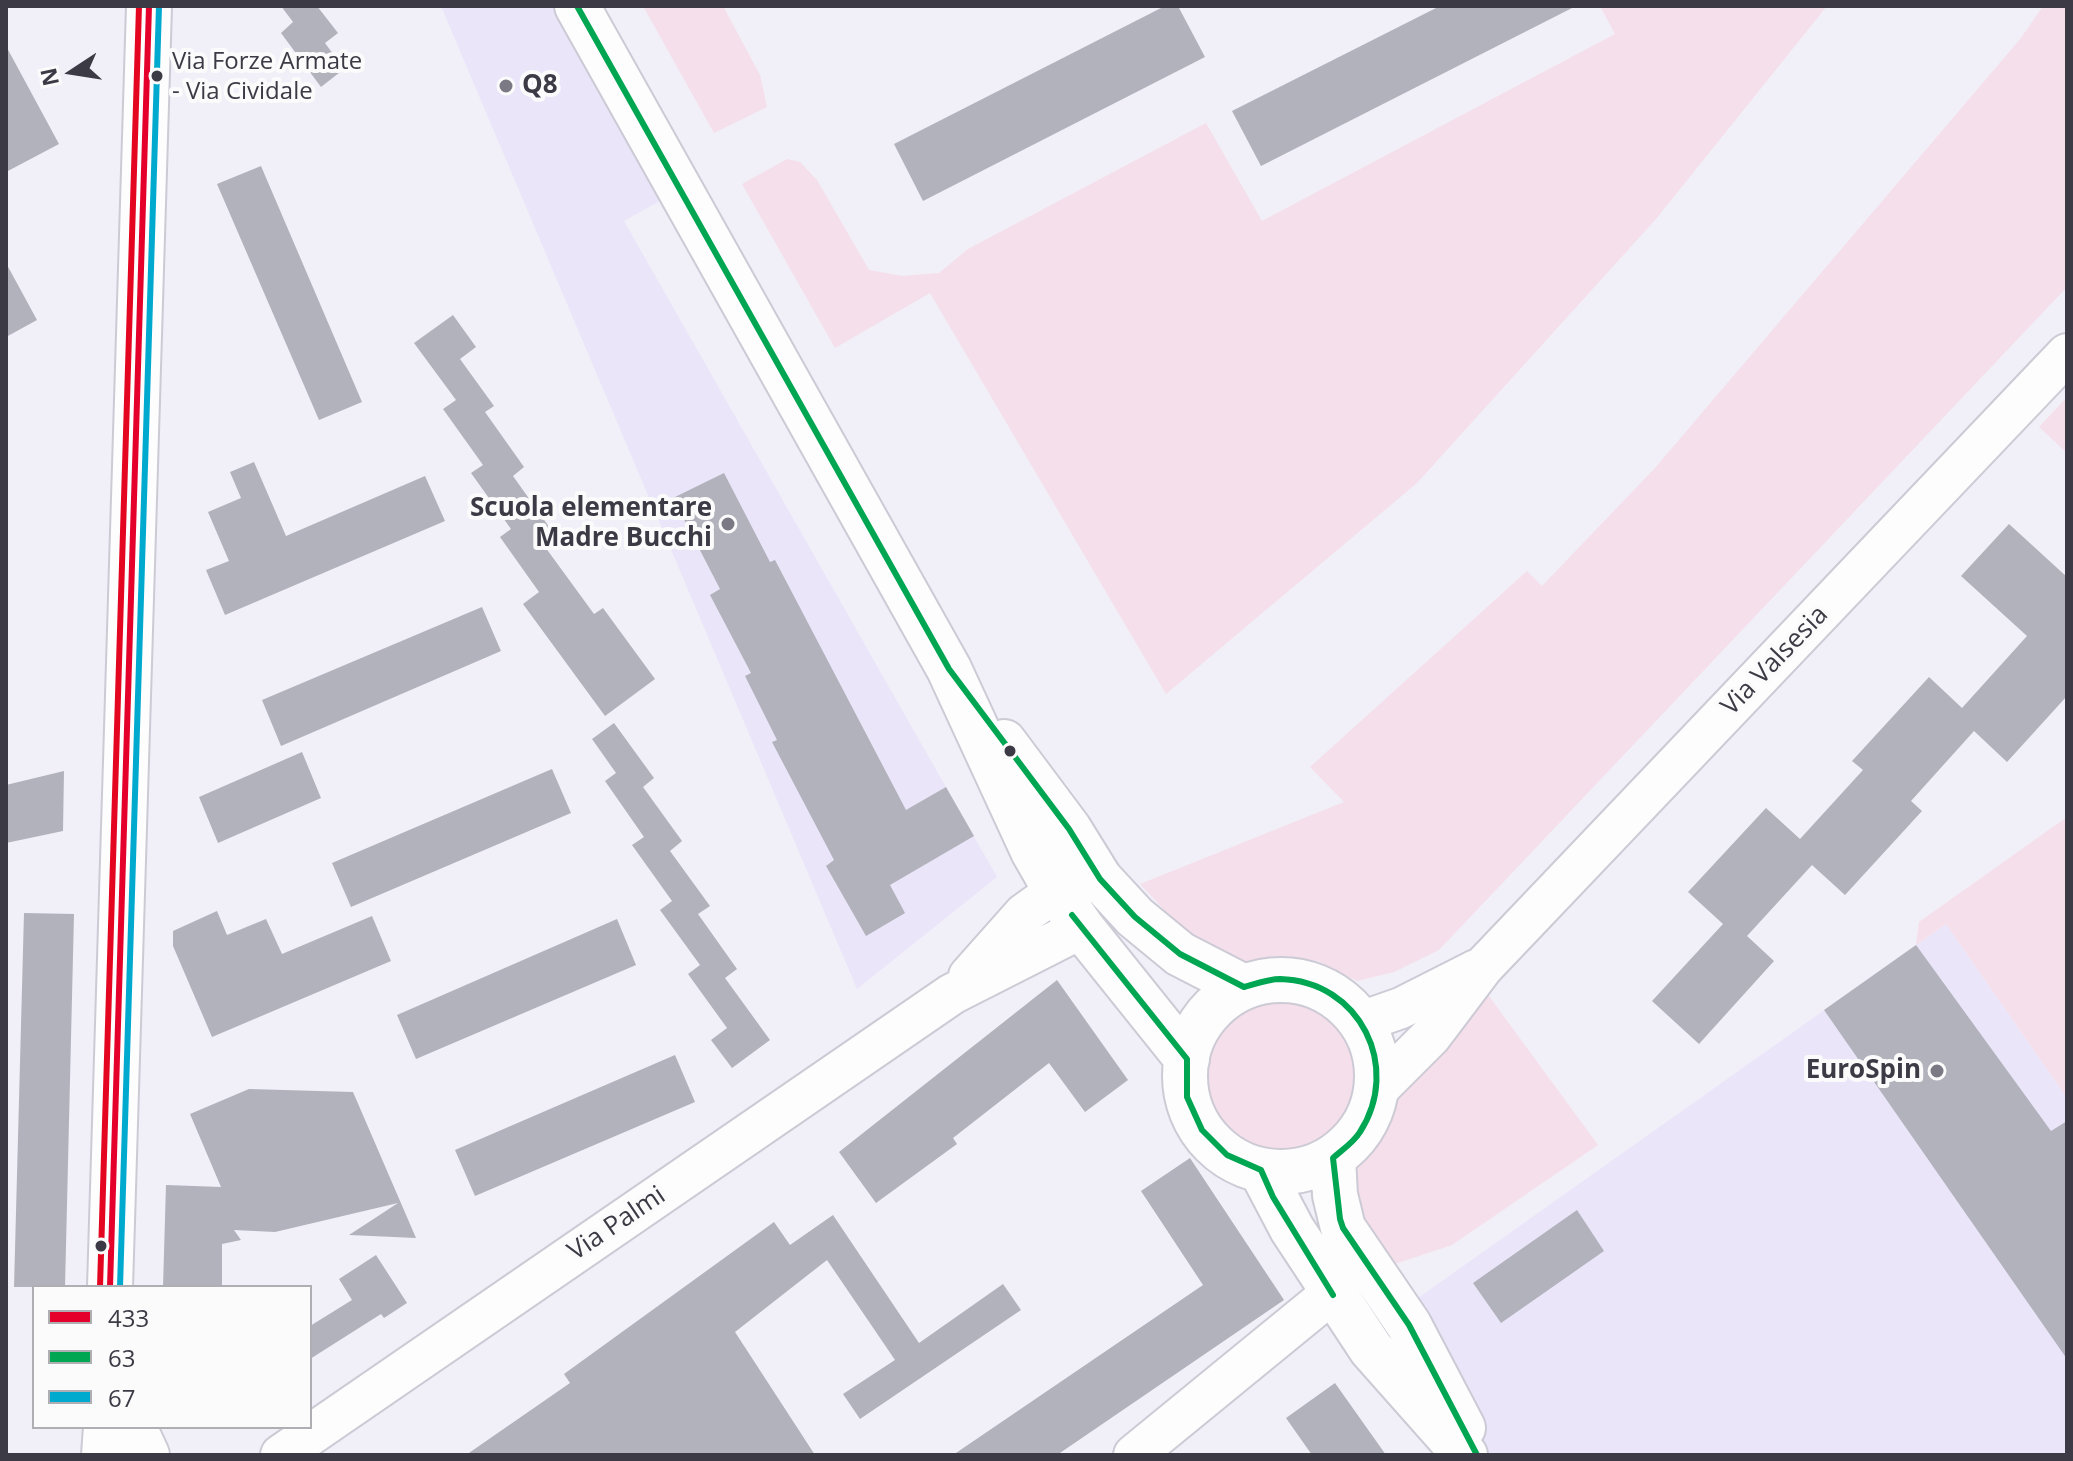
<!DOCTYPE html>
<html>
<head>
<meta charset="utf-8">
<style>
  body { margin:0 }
  #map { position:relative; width:2073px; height:1461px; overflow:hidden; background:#f1eff8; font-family:"Open Sans",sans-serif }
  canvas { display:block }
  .frame { position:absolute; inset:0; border:8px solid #3c3a45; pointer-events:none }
  .legend { position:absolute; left:32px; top:1285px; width:280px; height:144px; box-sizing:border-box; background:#fbfbfb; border:2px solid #afaeb2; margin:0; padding:10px 14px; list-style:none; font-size:24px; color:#3c3a45 }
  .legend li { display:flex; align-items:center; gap:16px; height:40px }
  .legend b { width:40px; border:2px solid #afaeb2 }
  .north { position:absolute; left:32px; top:32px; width:80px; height:80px; -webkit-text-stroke:6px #fbfbfb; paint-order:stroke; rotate:258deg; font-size:22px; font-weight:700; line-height:32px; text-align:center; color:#3c3a45 }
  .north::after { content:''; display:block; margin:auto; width:28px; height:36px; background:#3c3a45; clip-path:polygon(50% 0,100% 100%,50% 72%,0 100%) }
</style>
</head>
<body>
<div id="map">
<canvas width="2073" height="1461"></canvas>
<div class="frame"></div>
<ul class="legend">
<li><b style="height:10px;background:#e4002b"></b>433</li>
<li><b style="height:10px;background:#00a651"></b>63</li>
<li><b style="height:10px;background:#00a9ce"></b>67</li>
</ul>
<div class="north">N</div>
</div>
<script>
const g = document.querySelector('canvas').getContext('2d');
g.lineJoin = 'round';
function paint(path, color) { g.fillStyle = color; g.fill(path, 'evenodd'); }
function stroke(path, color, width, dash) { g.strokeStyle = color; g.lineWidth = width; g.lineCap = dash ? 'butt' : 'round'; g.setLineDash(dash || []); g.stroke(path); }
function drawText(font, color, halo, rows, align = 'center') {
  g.font = font + ' "Open Sans",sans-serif'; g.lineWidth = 8; g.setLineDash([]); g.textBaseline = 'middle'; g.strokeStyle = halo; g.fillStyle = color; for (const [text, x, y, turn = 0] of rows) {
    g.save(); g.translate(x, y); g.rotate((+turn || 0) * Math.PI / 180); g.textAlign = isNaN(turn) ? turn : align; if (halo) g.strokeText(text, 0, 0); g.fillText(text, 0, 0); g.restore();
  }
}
paint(new Path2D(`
  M441,6H569L672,194L624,221L997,877L857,989Z
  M1946,924L2067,1098V1455H1479L1401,1310Z`), '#eae5f9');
paint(new Path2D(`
  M643,6H723L760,75L767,107L714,133Z
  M1600,6H1827L1656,219L1417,483L1166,694L930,293L835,348L742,184L787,159L800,162L817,180L869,270L902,276L939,273L968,249L1206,123L1262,221L1615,34Z
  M2043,6H2067V287L1439,950L1394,972L1357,981L1318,961L1279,957L1236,963L1197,945L1140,884L1344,802L1310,767L1527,571L1542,586L1655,468L2021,38Z
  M2067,397V453L2039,427Z
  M2067,817V1098L1946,924L1916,945L1919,922Z
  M1486,992L1598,1145L1452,1245L1389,1266L1352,1211L1351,1176L1376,1146L1396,1098Z
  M1201 1075a81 81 0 1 1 162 0a81 81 0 1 1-162 0Z`), '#f5dfeb');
paint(new Path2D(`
  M281,6H317L338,33L325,43L344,69L321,87L281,33L293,22Z
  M1165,6H1178L1205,57L923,201L894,144Z
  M1440,6H1576L1261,166L1232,111Z
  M6,46L59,144L6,172Z
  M261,166L362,402L319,420L217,184Z
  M6,263L37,320L6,337Z
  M453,315L476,347L460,359L494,406L485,412L524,467L513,476L552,531L540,540L594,614L603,608L655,679L605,716L523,604L539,592L500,537L511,529L471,473L483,465L443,409L456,400L414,343Z
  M254,462L286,536L425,476L445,521L225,615L206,570L229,561L208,512L241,498L230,472Z
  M724,473L770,562L775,560L906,810L946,787L974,836L890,885L905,913L866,936L826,866L834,860L772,742L777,740L745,676L751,673L710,595L720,589L673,498Z
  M2009,524L2067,577V696L2007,762L1974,731L1911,801L1922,811L1845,895L1812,865L1747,936L1774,961L1699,1044L1652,1001L1723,924L1688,892L1766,808L1800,839L1863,770L1852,761L1929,677L1962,708L2027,636L1961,576Z
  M482,607L501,651L281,746L262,700Z
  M614,723L654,778L643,787L682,841L670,851L710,906L698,914L737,969L725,978L770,1040L732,1068L711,1040L727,1028L688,974L700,965L660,910L672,901L632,845L644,837L605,781L616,773L592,739Z
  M302,752L321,798L218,843L199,797Z
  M552,769L571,813L351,907L332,863Z
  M64,771L63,831L6,843V785Z
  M217,911L227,935L266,919L282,954L372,916L391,961L212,1037L173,946V931Z
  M24,913L74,914L65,1287H14Z
  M617,919L636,965L416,1059L397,1015Z
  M1916,945L2051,1131L2067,1121V1359L1824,1010Z
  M1057,980L1128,1080L1085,1112L1049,1063L953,1138L957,1144L876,1203L839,1152Z
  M675,1055L695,1102L475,1196L455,1150Z
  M249,1089L353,1092L416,1238L349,1235L398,1203L275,1232L234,1230L241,1240L222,1244V1287H163L166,1185L221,1187L190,1114Z
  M1190,1158L1284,1300L1057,1455H953L1203,1285L1141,1191Z
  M1577,1210L1604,1251L1501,1323L1473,1283Z
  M833,1215L919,1343L1003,1284L1021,1310L860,1419L843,1394L895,1360L827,1260L735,1332L815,1455H466L570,1383L564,1374L774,1222L790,1245Z
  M376,1255L407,1303L384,1318L381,1314L310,1359V1326L352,1300L339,1279Z
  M1335,1383L1386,1455H1312L1286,1418Z`), '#b1b2bb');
const minor = new Path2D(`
  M969,976L1024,914L1056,891L1088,882
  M1361,1022L1401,1008L1476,970
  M1377,1090L1431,1036L1483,967L2067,354
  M281,1455L952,994L1082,928
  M1134,1455L1332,1293`);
const tertiary = new Path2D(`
  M577,6L949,669L1033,851L1056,891L1082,928L1187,1059
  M1004,742L1069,829L1100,879L1135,917L1180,954L1244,987
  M1185 1076a96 96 0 1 1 192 0a96 96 0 1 1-192 0Z
  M1333,1158L1335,1195L1343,1228L1409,1325L1463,1428
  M1261,1170L1292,1229L1371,1349L1465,1455
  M110,1287L149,6
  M134,1427L147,1455
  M104,1455L106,1427`);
stroke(minor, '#cccad4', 44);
stroke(tertiary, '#cccad4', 48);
stroke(minor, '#fdfdfe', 40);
stroke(tertiary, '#fdfdfe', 44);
stroke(new Path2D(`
  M110,1287L149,6`), '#e4002b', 6);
stroke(new Path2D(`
  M577,6L949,669L1069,829L1100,879L1135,917L1180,954L1244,987C1255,984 1269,979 1280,979C1360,981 1402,1067 1360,1132C1354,1142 1342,1150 1333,1158L1340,1219L1343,1228L1409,1325L1477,1455
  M1072,915L1187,1059V1097L1202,1130L1227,1155L1261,1170L1273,1197L1333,1295`), '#00a651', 6);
stroke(new Path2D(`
  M120,1287L159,6`), '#00a9ce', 6);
stroke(new Path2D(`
  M100,1287L139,6`), '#e40520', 6);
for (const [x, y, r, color] of [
  [157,76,7,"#3c3a45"],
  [506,86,8,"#7b7984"],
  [728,524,8,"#7b7984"],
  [1010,751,7,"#3c3a45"],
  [1937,1071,8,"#7b7984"],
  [101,1246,7,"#3c3a45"]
]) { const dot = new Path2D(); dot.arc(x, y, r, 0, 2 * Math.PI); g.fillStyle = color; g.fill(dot); stroke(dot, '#fbfbfb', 3); }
drawText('24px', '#3c3a45', '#fbfbfb', [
  ["Via Forze Armate",172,62],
  ["- Via Cividale",172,92]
], 'left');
drawText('bold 26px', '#3c3a45', '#fbfbfb', [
  ["Q8",522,86,"left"],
  ["Scuola elementare",712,509],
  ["Madre Bucchi",712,539],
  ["EuroSpin",1921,1071]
], 'right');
drawText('26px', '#3c3a45', '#fbfbfb', [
  ["Via Valsesia",1775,661,-46],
  ["Via Palmi",617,1224,-34]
]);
</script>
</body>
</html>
